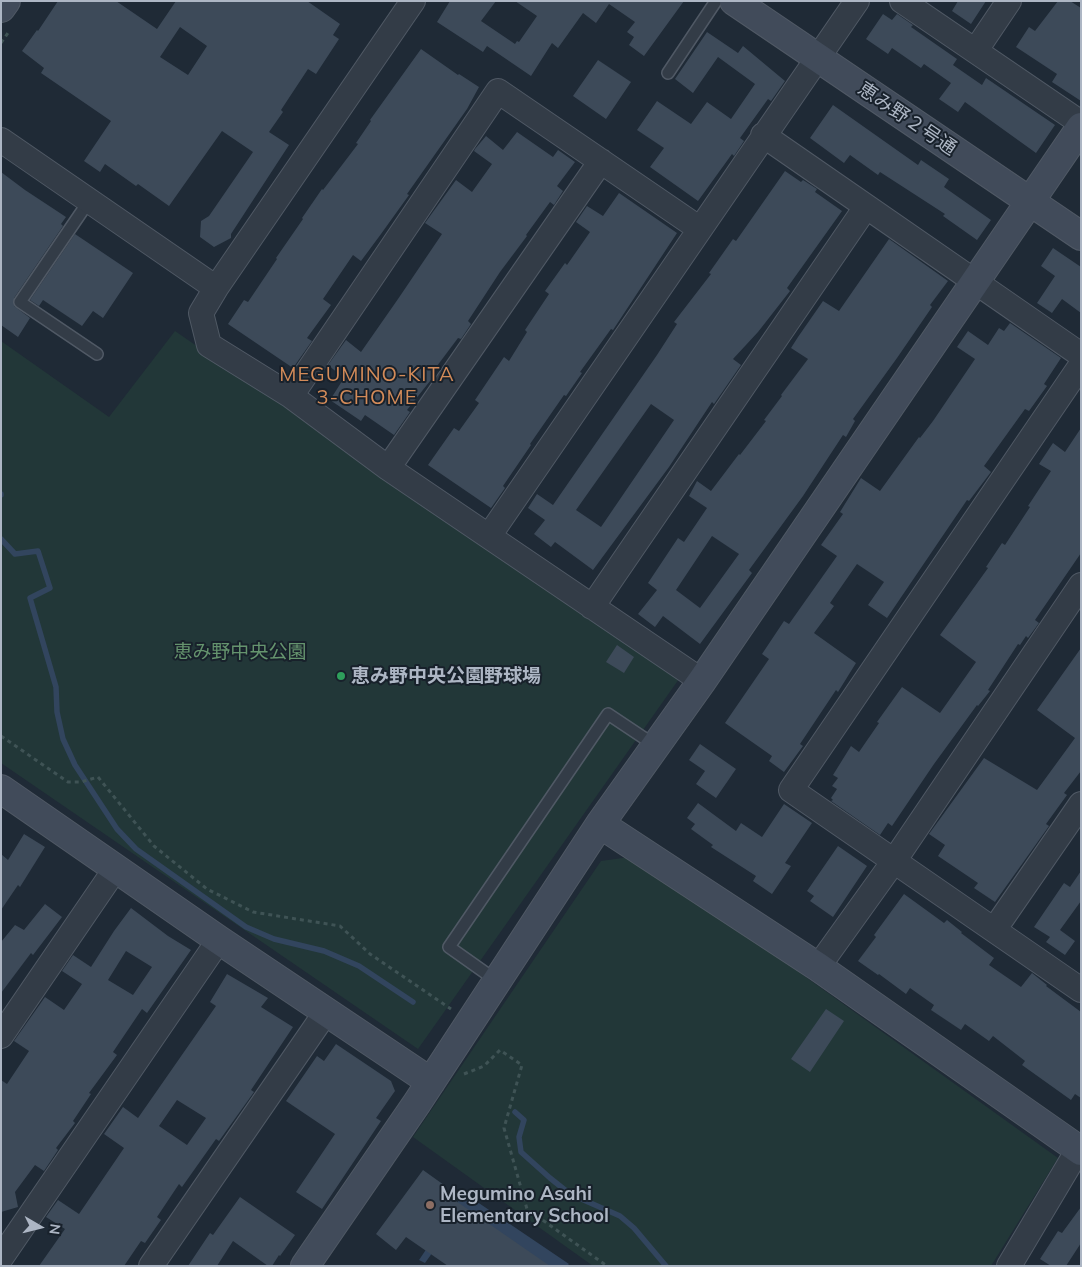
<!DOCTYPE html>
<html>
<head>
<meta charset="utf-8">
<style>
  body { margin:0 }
  #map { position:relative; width:1082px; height:1267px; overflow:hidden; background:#1f2a36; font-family:Mulish,sans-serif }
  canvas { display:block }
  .frame { position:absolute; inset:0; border:2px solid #adb6c4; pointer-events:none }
  .north { position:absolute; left:15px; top:1202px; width:50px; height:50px; -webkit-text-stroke:4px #18212b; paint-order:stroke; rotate:98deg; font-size:14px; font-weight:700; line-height:20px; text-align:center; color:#adb6c4 }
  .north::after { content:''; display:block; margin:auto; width:18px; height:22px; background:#adb6c4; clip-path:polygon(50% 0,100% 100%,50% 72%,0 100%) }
</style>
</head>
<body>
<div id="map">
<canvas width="1082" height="1267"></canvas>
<div class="frame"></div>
<div class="north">N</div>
</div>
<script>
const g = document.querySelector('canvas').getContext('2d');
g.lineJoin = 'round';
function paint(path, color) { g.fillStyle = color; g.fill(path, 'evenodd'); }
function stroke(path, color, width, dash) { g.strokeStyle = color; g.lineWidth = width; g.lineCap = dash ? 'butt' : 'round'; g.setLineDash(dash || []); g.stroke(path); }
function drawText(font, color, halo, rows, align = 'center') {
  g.font = font + ' Mulish,"Noto Sans JP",sans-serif'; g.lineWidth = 4; g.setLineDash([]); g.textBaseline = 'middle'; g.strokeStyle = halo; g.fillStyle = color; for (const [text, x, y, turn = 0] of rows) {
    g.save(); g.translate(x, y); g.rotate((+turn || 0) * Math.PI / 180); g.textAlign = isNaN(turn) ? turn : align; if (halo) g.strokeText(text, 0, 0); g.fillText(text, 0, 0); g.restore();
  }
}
paint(new Path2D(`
  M175,331L679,679L418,1049L1,763V341L109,417Z
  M637,856L1058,1158L991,1266H593L413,1137L601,861Z`), '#223738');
paint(new Path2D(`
  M464,1193L569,1264L567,1266H460L435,1249L425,1263L419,1260Z`), '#32455e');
stroke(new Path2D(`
  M1,494V495
  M1,539L15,554L38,551L50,588L30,598L56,687L57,712L63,739L75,765L117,829L136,849L246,927L274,939L324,951L359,966L413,1002
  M515,1112L524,1120L519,1137L521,1152L550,1178L570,1194L620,1216L634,1228L666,1266`), '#32455e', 5.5);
paint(new Path2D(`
  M58,1H116L157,29L176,1H307L340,24L333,35L339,39L316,74L308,69L281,110L283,112L269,132L289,145L231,234V238L214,247L200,237L201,221L209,216L253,152L222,131L169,206L138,184L136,186L105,164L100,172L84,161L111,121L41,73L44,68L22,51L37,30L38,31ZM180,27L207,46L188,75L160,57Z
  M450,1H496L481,21L515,44L517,41L519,42L537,16L515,1H684L644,56L629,45L634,37L627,32L635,22L609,4L596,23L583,13L558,48L552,43L531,76L487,46L483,52L437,22Z
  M958,1H986L971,24L952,11Z
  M1058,1H1070L1081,8V101L1052,82L1057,74L1016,47L1029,27L1035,31Z
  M883,14L892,20L897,14L913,25L911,27L957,59L953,65L982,85L986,78L1055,125L1036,153L965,102L958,112L939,99L951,83L924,64L921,68L892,48L888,54L866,39Z
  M707,32L738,53L743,46L785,81L771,101L768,99L740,138L744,141L734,156L732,154L698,201L650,167L664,148L637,130L657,101L691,124L707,102L731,119L755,84L718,57L693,93L675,79Z
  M421,49L458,75L459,74L479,87L467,109L407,194L409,195L381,234L361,261L353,255L323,299L331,305L307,338L312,341L293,368L228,324L244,300L248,302L277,259L276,258L303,219L302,218L322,189L323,190L358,144L356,143L371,121L370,120Z
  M598,60L631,82L606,119L573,96Z
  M833,105L918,165L921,160L949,179L944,187L991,220L977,240L943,216L945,214L880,172L878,175L850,155L844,163L810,138Z
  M517,132L553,157L558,150L575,162L557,186L563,191L554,205L550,202L526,235L527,236L500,272L468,321L471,324L461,339L458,338L431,374L434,376L407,410L410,412L394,435L365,415L361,421L330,400L344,378L328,365L346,340L361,352L398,299L442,234L425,223L456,180L472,192L492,164L474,151L475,149L486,136L503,150Z
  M785,171L801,182L803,180L817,189L815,192L842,211L787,288L790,291L758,332L733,359L741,365L714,404L712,402L669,467L593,570L555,542L551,547L534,534L545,520L528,508L537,494L553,505L657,355L677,324L674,322L711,274L709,273L733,239L736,241ZM651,404L674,420L601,527L576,510Z
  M1,172L25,190L66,217L61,224L63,226L14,298V306L30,318L18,337L1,325Z
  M619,193L677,233L613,330L611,329L580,372L582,373L566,396L564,395L530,444L531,445L503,486L505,488L491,508L428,465L454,428L459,431L479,403L475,400L504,357L509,361L527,332L525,330L549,294L545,291L565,263L567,265L590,232L576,222L587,206L603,216Z
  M75,234L133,273L103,318L93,311L82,326L43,300L39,306L30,300Z
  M889,239L948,281L930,305L932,307L897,358L853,419L855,421L846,437L843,435L803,496L749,570L752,573L700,644L663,616L655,627L638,614L657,590L648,583L678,538L684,542L707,508L689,496L697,481L711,491L739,454L740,455L766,421L764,420L782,396L781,395L808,359L791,348L798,337L823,301L839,311ZM712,536L739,554L700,608L676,590Z
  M1053,248L1081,267V313L1062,299L1052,313L1037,303L1055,276L1041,266Z
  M1010,323L1061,358L1044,384L1047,386L1029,411L1025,409L984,466L991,472L969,501L967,500L887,618L868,605L884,582L857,564L830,603L834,606L814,633L856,663L838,692L836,690L800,744L803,746L784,772L769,761L772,756L725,723L769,659L762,654L784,621L789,624L837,556L821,545L843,514L840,512L861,478L880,491L919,437L920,438L933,421L975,359L957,347L968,331L988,345L999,328L1004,331Z
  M1081,428V553L1035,620L1039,623L1028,638L1026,636L1020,645L1018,644L988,690L990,691L978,706L977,705L934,764L892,826L888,823L880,835L831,801L833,800L831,798L837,789L832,786L838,778L833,775L851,746L859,752L879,723L877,722L902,687L940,713L976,662L940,635L988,568L986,567L1002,543L1005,545L1030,507L1028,506L1051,471L1039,464L1053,443L1065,452Z
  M617,645L634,657L624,673L606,662Z
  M1081,648V771L1064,793L1067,795L1046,824L1049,826L995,902L974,888L978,883L938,856L945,845L929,834L984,758L1037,790L1075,738L1037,710Z
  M700,744L736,769L716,798L696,784L705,771L689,760Z
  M698,803L736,831L741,823L762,837L784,804L812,823L785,863L791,866L772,894L753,881L756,876L711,847L713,845L691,829L695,824L687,818Z
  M24,834L45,847L20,887L18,885L1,910V854L8,860Z
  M838,846L867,866L833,917L810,901L814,896L807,891Z
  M1081,871V901L1060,930L1075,941L1065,955L1046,942L1050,937L1034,927L1064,883L1070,887Z
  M904,894L944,923L947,920L962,932L961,933L994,958L989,965L1021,987L1032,973L1047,985L1046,986L1081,1012V1098L1075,1094L1071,1100L1022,1065L1025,1061L993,1036L989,1041L965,1024L961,1030L931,1010L934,1005L910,988L906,994L879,974L878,975L858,961L876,937L874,935Z
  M45,904L62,917L33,955L31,953L1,993V942L15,925L24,930Z
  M131,908L168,936L191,950L147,1013L142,1009L113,1052L117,1055L89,1093L91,1094L73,1121L75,1123L56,1148L58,1150L44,1171L35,1165L15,1192L18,1207L1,1212V1080L7,1084L29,1051L14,1041L45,997L64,1010L82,984L62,971L73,955L91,967L114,931ZM126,951L152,967L133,995L108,980Z
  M227,974L268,998L261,1007L293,1027L251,1090L254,1092L219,1141L216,1139L182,1187L179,1184L157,1217L161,1220L145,1243L141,1241L124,1266H39L65,1229L46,1217L48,1214L58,1200L79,1214L124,1148L104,1134L123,1107L138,1118L216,1006L210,1002ZM177,1100L206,1118L187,1145L159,1126Z
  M826,1009L844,1021L810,1072L791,1059Z
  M336,1044L391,1081L395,1091L376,1118L381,1121L322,1209L296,1192L335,1134L286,1101L317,1056L324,1061Z
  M423,1170L444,1185L440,1190L550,1266H448L406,1237L396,1250L376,1234Z
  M240,1197L295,1235L280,1256L279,1255L272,1266H268L233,1241L217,1266H188L210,1233L213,1235Z
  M1081,1207V1243L1066,1266H1051L1040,1259L1058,1231L1062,1233Z`), '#3d4a59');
const lane = new Path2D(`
  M668,73L716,1
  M89,201L20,302L97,354
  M497,981L449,947L608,714L656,746`);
const street = new Path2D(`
  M413,1L216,288L201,313L209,345L291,396L388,468L702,681
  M902,1L1081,123
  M976,50L1009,1
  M763,135L1081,355
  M1,140L216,288
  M1081,365L791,790L1081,990
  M291,396L498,91L700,229
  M388,468L601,161
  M489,536C612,358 734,179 857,1
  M592,607L866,207
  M994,930L1081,804
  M818,967L894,861L1081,585
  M1,1036L116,868
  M1,1258L219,940
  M151,1266L326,1012
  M1009,1266L1078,1150`);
const secondary = new Path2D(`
  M734,1L1081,236
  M1,8L6,1
  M1,789L219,940L431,1082
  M600,824L818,967L1081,1151
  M305,1266L417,1103L600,824L702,681L1081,127`);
stroke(lane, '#505965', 14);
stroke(street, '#505965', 26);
stroke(secondary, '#505965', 30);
stroke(new Path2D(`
  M1,43L10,30
  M1,736L68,782H81L98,777L154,846L207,889L253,912L340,926L370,954L451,1009
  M464,1074L484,1066L500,1050L522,1065L504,1128L527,1209L607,1266`), '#3f5355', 3, [4, 4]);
stroke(lane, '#333c47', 11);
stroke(street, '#333c47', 24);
stroke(secondary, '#414b5a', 28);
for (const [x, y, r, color] of [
  [341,676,5,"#2e9e5b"],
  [430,1205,5,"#8d6e63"]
]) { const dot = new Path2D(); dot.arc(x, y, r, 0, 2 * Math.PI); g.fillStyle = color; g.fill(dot); stroke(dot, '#18212b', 2); }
drawText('19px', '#adb6c4', '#18212b', [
  ["恵み野２号通",907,119,34]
]);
drawText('19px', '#65946e', '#18212b', [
  ["恵み野中央公園",240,652]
]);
drawText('bold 19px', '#adb6c4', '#18212b', [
  ["恵み野中央公園野球場",351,676],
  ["Megumino Asahi",440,1194],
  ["Elementary School",440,1216]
], 'left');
g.letterSpacing = '1px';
drawText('20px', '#d38b59', '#18212b', [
  ["MEGUMINO-KITA",367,375],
  ["3-CHOME",367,398]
]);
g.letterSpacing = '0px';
</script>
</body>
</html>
